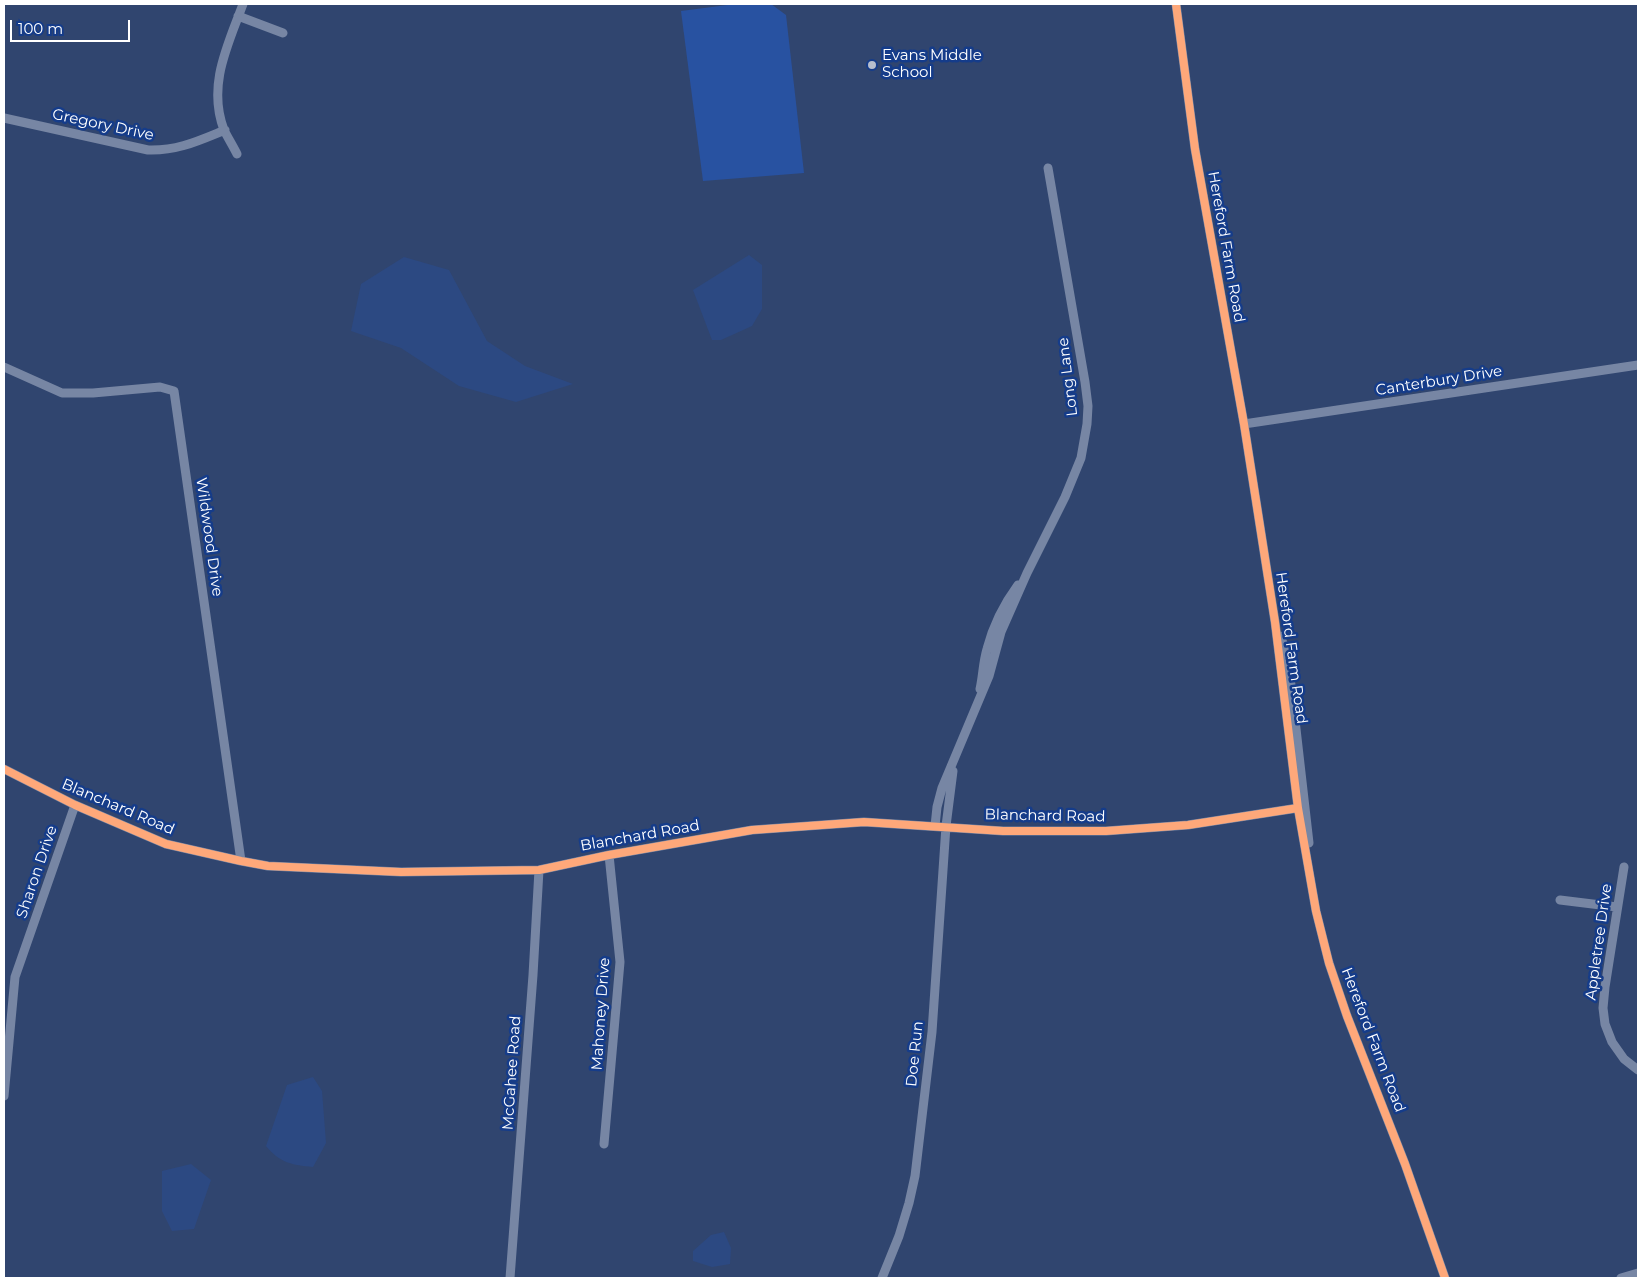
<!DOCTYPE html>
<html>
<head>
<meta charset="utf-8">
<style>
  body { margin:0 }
  #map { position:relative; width:1642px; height:1282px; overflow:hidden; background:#30456f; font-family:Montserrat,sans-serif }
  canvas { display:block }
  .frame { position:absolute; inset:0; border:5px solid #fff; pointer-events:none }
  .scale { position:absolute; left:10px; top:20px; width:120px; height:22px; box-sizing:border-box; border:2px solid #fff; border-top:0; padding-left:6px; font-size:15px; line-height:18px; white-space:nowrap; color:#fff; -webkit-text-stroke:4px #153c8a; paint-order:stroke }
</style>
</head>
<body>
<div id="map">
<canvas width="1642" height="1282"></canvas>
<div class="frame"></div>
<div class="scale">100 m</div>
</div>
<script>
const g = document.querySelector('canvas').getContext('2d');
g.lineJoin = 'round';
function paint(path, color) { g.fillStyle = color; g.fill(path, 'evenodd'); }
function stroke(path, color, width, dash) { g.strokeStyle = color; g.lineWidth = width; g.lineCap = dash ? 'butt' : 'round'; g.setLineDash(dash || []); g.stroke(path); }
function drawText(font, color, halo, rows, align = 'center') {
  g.font = font + ' Montserrat,sans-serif'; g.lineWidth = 5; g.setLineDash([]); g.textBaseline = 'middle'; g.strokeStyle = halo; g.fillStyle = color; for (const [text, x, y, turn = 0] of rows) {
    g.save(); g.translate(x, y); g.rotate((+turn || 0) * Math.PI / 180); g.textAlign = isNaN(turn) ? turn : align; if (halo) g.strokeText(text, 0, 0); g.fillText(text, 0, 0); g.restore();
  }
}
paint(new Path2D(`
  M735,4H771L786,15L804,173L703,181L681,11Z`), '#2852a1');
paint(new Path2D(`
  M749,255L762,265V309L752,326L721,340H712L693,290Z
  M404,257L449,270L487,341L525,366L573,384L516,402L459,386L401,348L351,331L361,284Z
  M313,1077L322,1091L326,1143L313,1167C292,1165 280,1163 266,1146L287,1085Z
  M191,1164L211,1180L194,1229L172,1231L162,1211V1171Z
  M724,1232L731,1248L730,1264L712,1267L693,1261V1251L711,1235Z`), '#2c4982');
stroke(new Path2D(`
  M1176,4L1195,149L1244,424L1275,622L1298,808L1316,911L1329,963L1347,1016L1405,1164L1445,1278
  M238,16L283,33
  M4,118L148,150C177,151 198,141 225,130
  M237,154C233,146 228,138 224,130C207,85 228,45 243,4
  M4,367L62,393H93L160,387L174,391L241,861
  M1244,424L1638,365
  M1280,636L1285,648L1291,685L1309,843
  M980,689C983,676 983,662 987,649C993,626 1004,604 1018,585
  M4,769L75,805L166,844L241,861L268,866L401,872L539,870L609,855L752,830L864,822L1003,831H1106L1188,825L1298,808
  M935,826L937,807L942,788L989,676L1001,632L1027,573L1065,497L1081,458L1087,424L1088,406L1085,382L1048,168
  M1624,867L1605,987L1603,1008L1605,1024L1612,1042L1624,1059L1638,1070
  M1560,900L1617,907
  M4,1096L15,977L75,805
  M604,1144L620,962L609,855
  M510,1278L533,975L539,870
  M882,1278L899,1236L909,1203L915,1176L932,1032L946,826L953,771
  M1621,1278L1638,1273`), '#7786a4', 9);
stroke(new Path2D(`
  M1176,4L1195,149L1244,424L1275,622L1298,808L1316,911L1329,963L1347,1016L1405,1164L1445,1278
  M4,769L75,805L166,844L241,861L268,866L401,872L539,870L609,855L752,830L864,822L1003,831H1106L1188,825L1298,808`), '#fea87a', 8);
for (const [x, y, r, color] of [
  [872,65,5,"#b7becd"]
]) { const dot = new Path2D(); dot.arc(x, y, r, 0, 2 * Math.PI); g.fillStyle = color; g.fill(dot); stroke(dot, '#153c8a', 2); }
drawText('15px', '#fff', '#153c8a', [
  ["Evans Middle",882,56],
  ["School",882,73]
], 'left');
drawText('15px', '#fff', '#153c8a', [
  ["Gregory Drive",103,125,12],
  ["Hereford Farm Road",1226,247,80],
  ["Long Lane",1068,377,-97],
  ["Canterbury Drive",1439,381,-9],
  ["Wildwood Drive",209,537,82],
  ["Hereford Farm Road",1291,648,82],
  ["Blanchard Road",118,807,23],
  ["Blanchard Road",1045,816,1],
  ["Blanchard Road",640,836,-10],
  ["Sharon Drive",37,872,-71],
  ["Appletree Drive",1599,942,-82],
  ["Mahoney Drive",601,1014,-86],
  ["Hereford Farm Road",1373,1040,69],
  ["Doe Run",915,1054,-84],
  ["McGahee Road",512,1073,-86]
]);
</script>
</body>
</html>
